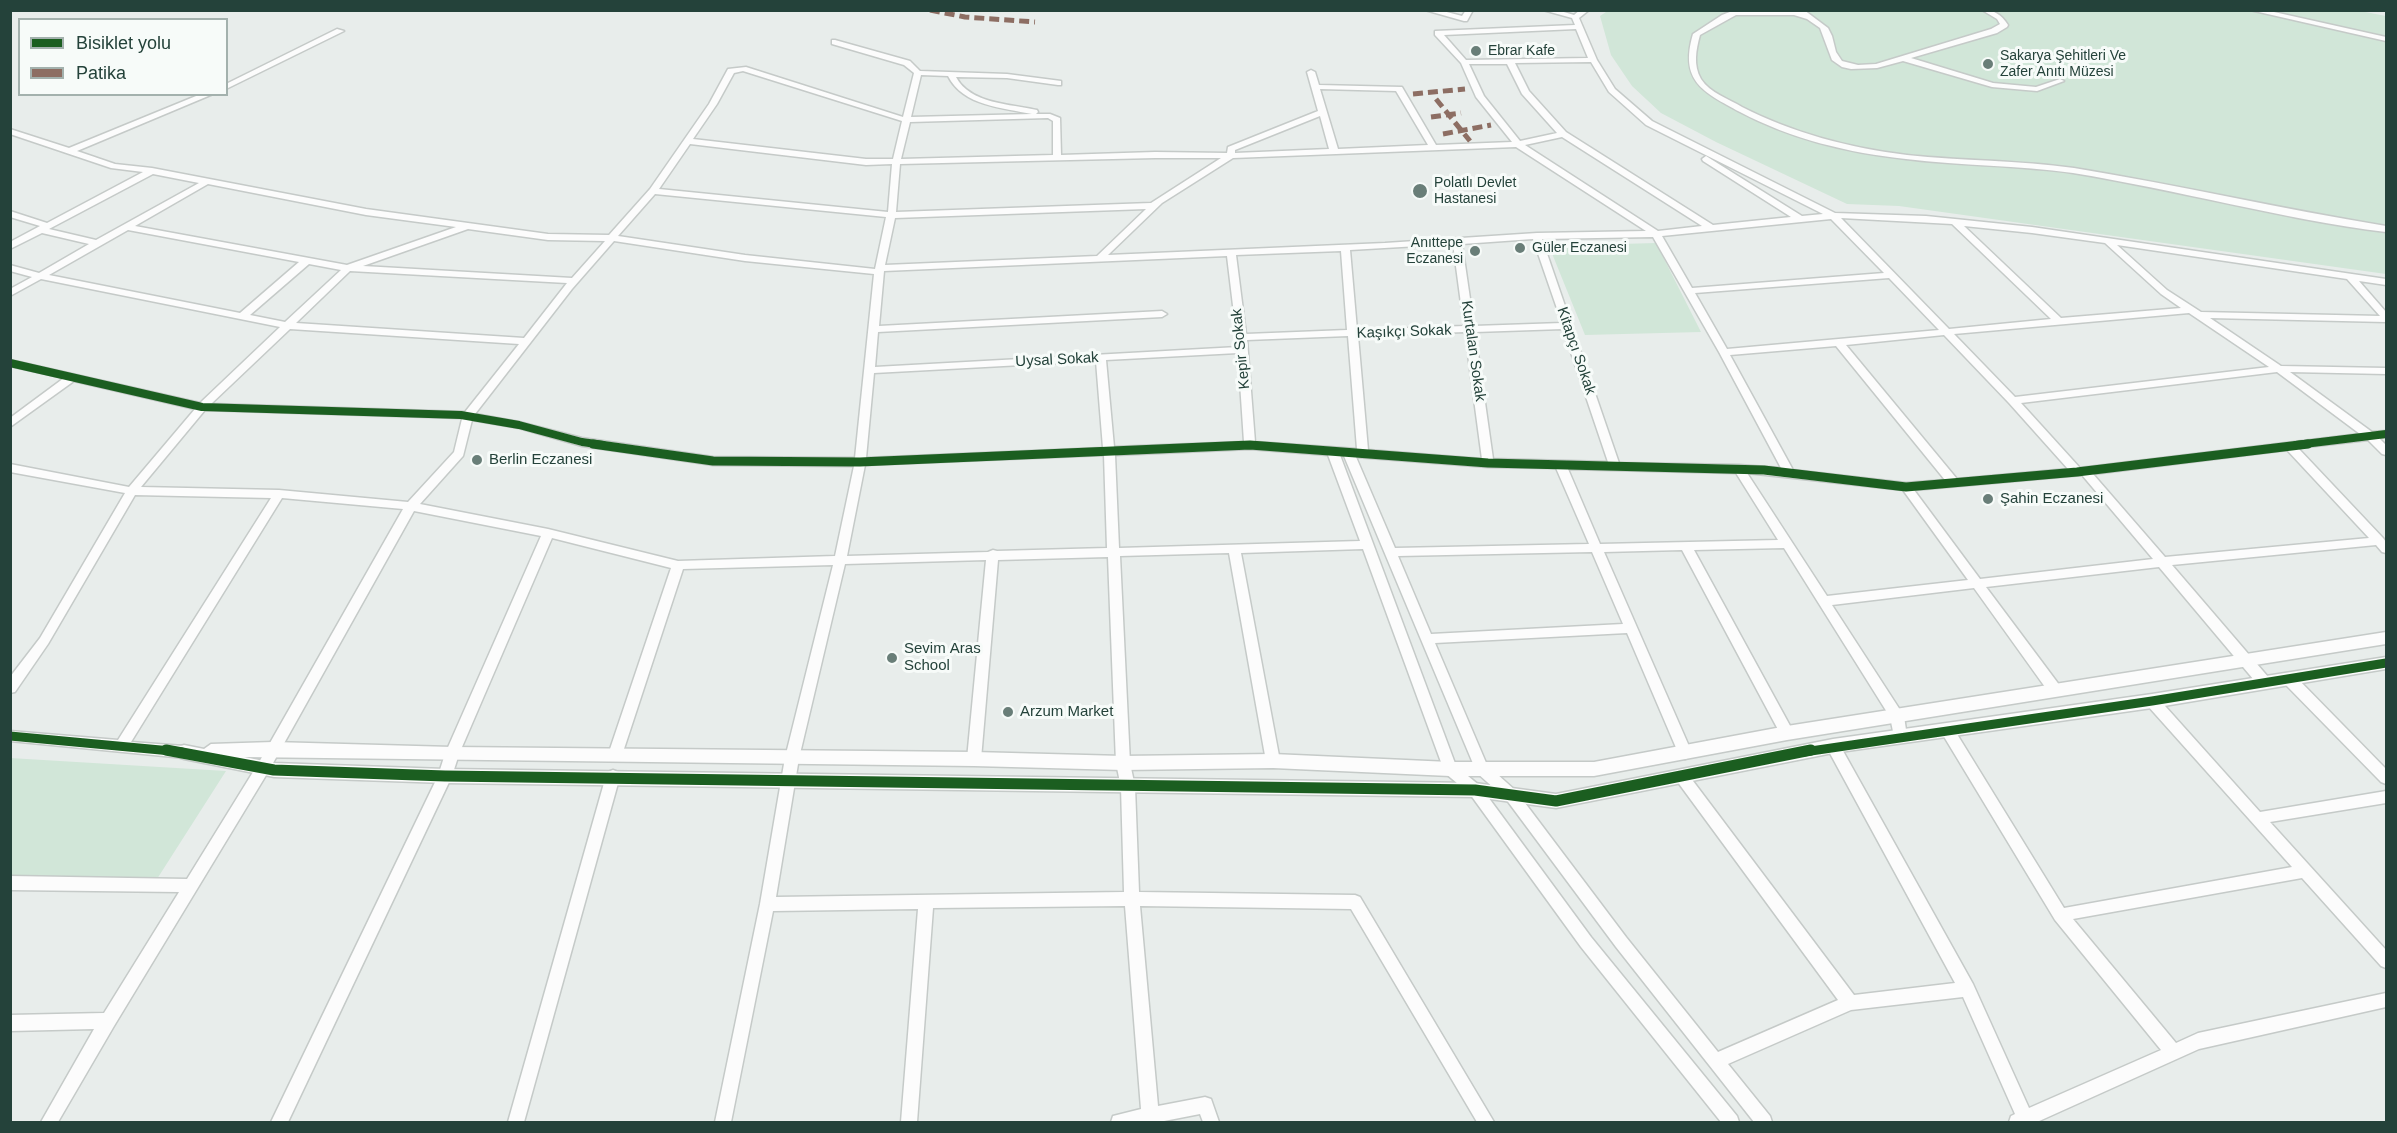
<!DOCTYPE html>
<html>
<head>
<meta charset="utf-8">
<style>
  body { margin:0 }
  #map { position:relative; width:2397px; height:1133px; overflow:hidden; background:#e8edeb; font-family:Helvetica,sans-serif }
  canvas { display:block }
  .frame { position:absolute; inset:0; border:12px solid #24423a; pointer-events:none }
  .legend { position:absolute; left:18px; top:18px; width:210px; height:78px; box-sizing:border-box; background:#f7fbf9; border:2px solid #a3b1ad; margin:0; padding:8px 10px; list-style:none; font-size:18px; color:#24423a }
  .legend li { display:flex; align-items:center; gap:12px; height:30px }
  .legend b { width:30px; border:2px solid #a3b1ad }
</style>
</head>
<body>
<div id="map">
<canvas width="2397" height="1133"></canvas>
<div class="frame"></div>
<ul class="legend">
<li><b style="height:8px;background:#1b5e20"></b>Bisiklet yolu</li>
<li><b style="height:8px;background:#8d6e63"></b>Patika</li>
</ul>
</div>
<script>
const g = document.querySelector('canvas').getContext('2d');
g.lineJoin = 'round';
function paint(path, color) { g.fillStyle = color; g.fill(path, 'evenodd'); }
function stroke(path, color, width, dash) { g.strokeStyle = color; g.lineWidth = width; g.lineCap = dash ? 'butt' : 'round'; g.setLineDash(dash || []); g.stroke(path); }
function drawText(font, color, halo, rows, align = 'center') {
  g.font = font + ' Helvetica,sans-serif'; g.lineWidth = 6; g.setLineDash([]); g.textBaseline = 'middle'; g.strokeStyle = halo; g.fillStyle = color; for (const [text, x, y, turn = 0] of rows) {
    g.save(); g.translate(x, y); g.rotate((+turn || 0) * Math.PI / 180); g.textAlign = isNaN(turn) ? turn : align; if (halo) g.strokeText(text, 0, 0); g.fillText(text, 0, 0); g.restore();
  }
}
paint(new Path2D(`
  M1609,10H2355L2386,16V274L1899,206L1847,204L1716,142L1661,113L1632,86L1611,55L1600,16Z
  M1656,243L1701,332L1585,335L1549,246Z
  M10,758L226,771L157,879L11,878Z`), '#d1e6d8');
const minor = new Path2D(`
  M1425,10H1439L1462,16L1466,10H1473L1467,21H1464Z
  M1543,10H1557L1574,15L1580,10H1589L1579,18L1597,60L1615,89L1652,121L1835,213L1926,216L2032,227L2386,279V285L2359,281L2386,312V322L2210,318L2281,366L2386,368V374L2290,372L2372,432L2386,431V437L2379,438L2386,445V455L2382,454L2368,440L2298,448L2383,538L2386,542V553L2382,552L2376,545L2172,565L2269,678L2271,682L2269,686H2259L2159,567L1986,587L2060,686L2062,690L2060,694L2055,695L2050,694L1974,588L1832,605L1904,716L1907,737L1905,741L1900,742L1895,741L1890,717L1784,548L1694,550L1794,733L1792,737L1787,738L1782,737L1682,550L1604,552L1692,753L1690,757L1685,759L1680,757L1627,633L1435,643L1487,765L1516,791L1626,937L1718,1052L1838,1000L1677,781L1675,777L1677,773L1682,771L1687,773L1854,995L1955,983L1826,746L1828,742L1833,740L1838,742L1973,984L2029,1108L2161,1050L2055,920L1940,730L1942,726L1947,725L1952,726L2064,908L2292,867L2147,705L2145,701L2147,697L2152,696L2157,697L2260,812L2386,791V803L2270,822L2386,950V968L2381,966L2302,878L2073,919L2176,1043L2198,1033L2386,993V1007L2199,1049L2037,1122H2009L2011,1116L2015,1114L1963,997L1851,1010L1728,1064L1770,1116L1772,1122H1754L1616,947L1506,799L1477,773L1344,456L1340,455L1456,766L1480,786L1591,937L1737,1116L1739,1122H1721L1581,947L1470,794L1445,773L1363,549L1241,553L1280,761L1278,765L1273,767L1268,765L1266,761L1229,553L1120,556L1130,763L1135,787L1139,892L1355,895L1360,897L1494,1122H1477L1351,909L1140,906L1158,1106L1205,1097L1211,1099L1219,1122H1203L1200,1114L1159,1122H1111L1113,1116L1141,1109L1125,906L933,908L917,1122H901L918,909L773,911L731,1122H715L760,904L785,758L833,565L683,569L622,755L620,759L615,761L610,759L608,755L671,568L552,538L459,754L452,776L288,1122H271L438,776L445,754L541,536L414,511L268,772L114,1026L58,1122H41L94,1029L10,1031V1015L104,1013L179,892L10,890V876L187,879L258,764L403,509L282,498L131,742L184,746L189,748L191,752L189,756L184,758L10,741V731L118,740L271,498L135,495L48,644L15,692L10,693V677L40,638L125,493L10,472V464L129,487L195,409L74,381L10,427V418L64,378L10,366V360L200,403L280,327L41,279L10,296V289L32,277L10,271V265L39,273L89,244L42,233L10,249V242L40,226L10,217V211L47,223L143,172L111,168L10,134V129L69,148L201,94H213L77,151L115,164L152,168L366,209L548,234L609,235L650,189L709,104L728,69L746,67L903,117L914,73L904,65L832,44V40H835L910,61L920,71L1007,74L1061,81V85H1058L1007,78L956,77C970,104 1011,104 1037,110L1038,112L1036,114H1050L1060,118L1061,155L1155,152L1227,153L1228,147L1318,111L1307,72L1311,70L1315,72L1319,85L1402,87L1436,145L1512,142L1476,97L1461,63L1435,35V31L1575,25L1572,18ZM1576,29L1588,58L1466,60L1444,35ZM1591,62L1609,92L1646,125L1823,214L1802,216L1706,156L1702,159L1703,161L1791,217L1713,225L1566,132L1529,91L1515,63ZM1469,64H1507L1522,94L1557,133L1520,141L1484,96ZM743,71L902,121L893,159H866L693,139L717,104L734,73ZM921,75L948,76C963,106 1003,108 1032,114L911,117ZM1320,89L1396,91L1428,145L1338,149ZM1320,116L1329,149L1235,153V150ZM1048,118L1053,121V155L901,159L910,122ZM1562,137L1702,226L1658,231L1525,145ZM690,144L866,165L892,164L888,212L659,189ZM1516,147L1646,231L1537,233L1385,243L1108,255L1162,203L1233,158ZM1155,158H1221L1151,203L896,212L900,164ZM153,174L199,183L96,240L49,229ZM208,184L366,215L456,227L347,265L135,226ZM655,194L886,217L875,269L745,255L618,236ZM1146,209L1097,256L885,265L895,218ZM1841,218L1952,224L2051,319L1949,329ZM1831,219L1884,273L1692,288L1662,236ZM1964,226L2032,233L2105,243L2161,294L2181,308L2061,318ZM468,229L548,240L605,241L572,278L363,266ZM128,230L299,262L240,313L49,275ZM1653,237L1719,352L1781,468L1739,465L1619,463L1542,239ZM1533,239L1562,323L1474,326L1462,244ZM614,241L745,261L874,274L855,458L713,457L582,438L519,422L475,414L572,289ZM1453,244L1464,326L1357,330L1350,250ZM2117,245L2347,279L2380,316L2201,312L2167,290ZM1341,251L1347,330L1246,334L1236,255ZM1227,256L1238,347L875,367L878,332L1162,317L1167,314L1162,311L879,326L884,271ZM309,264L341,270L285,322L250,315ZM350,271L567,283L524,338L296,323ZM1889,278L1939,330L1727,349L1695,293ZM2189,313L2269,367L2015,397L1954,334ZM290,329L519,344L465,412L211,404ZM1563,329L1608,462L1493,459L1475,332ZM1465,332L1482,459L1368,450L1358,336ZM1944,335L2009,403L2068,469L1957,479L1846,345ZM1348,336L1357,449L1255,442L1247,340ZM1836,346L1945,480L1906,483L1793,470L1730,355ZM1238,353L1244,442L1114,447L1106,360ZM1096,361L1103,448L866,458L874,373ZM2277,372L2360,434L2080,468L2021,403ZM205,410L461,418L462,419L454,452L408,502L279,490L141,487ZM472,420L519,428L582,446L713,465L854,466L835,556L678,561L548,529L420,504L463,456ZM1250,449L1328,455L1360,541L1119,548L1115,455ZM2287,450L2369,538L2165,557L2093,474ZM1104,455L1107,548L997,551L993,550L988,552L847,556L865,465ZM1356,457L1488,467L1556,468L1589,544L1395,548ZM1568,469L1736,473L1778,540L1600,544ZM1747,473L1903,490L1968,580L1827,596ZM2082,475L2153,559L1980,579L1914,490ZM1592,552L1623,624L1431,634L1398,556ZM1108,557L1116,763L1121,787L1124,892L776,897L799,758L845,564L986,560L967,759L969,763L974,765L979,763L981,759L998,560Z
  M1735,10H1804L1828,28L1832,36L1836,52L1842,61L1858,65L1876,64L1991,29L2000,24L1997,19L1982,10C1994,10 2001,14 2008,25L2007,27L1997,33L1911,58L1993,83L2036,87L2060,79L2064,81L2037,91L1992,87L1903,61L1877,68L1851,69L1842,67L1832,60L1820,28L1807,19L1794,15H1736L1700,35C1696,50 1693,65 1701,79C1710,93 1729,99 1742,107C1793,133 1850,148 1907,155C1962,161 2019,160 2074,168C2178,185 2282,209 2386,226V232C2281,219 2178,190 2073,173C2018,165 1962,166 1906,159C1849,153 1791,139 1740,112C1703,92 1679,81 1693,34L1722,15Z
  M2250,10H2265L2386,37V41Z
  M337,29L344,31L226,89V84Z
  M2289,674L2294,675L2386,769V784L2381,782L2284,683L2283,679L2284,675Z
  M613,770L618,772L620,776L524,1122H508L606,776L608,772Z`);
const tertiary = new Path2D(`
  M2386,632V644L1787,740L1594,776H1450L1273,768L1123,770L974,766L244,757L274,763L445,769L1475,783L1556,794L1833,739L2152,694L2386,657V669L2152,708L1833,753L1556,808L1475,797L445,783L274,777L184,759L178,757L175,752L178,747L184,745L204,749L211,744L273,742L452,747L974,752L1123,756L1273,754L1450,762H1594L1787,726Z`);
stroke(minor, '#c5cac8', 3);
stroke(tertiary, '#c5cac8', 3);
paint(minor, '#fcfcfc');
paint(tertiary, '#fcfcfc');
stroke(new Path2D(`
  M930,10L965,17L1035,22
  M1413,94L1465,89
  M1436,99L1470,141
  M1431,117L1461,113
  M1443,134L1491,125`), '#8d6e63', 5, [10, 5]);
stroke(new Path2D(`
  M10,363L202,407L461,415L519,425L582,442L603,445
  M1249,445H1251
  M2296,445L2386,434`), '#1b5e20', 8);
stroke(new Path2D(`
  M593,444L713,461L860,462L1250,445L1488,463L1764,470L1906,487L2077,472L2308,444
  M10,736L182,752
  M1804,752L2152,701L2386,663`), '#1b5e20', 9);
stroke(new Path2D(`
  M166,750L274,770L445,776L1475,790L1556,801L1811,750`), '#1b5e20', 11);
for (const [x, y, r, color] of [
  [1476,51,6,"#697e78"],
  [1988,64,6,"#697e78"],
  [1420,191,8,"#697e78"],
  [1520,248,6,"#697e78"],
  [1475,251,6,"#697e78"],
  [477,460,6,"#697e78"],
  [1988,499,6,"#697e78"],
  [892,658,6,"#697e78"],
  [1008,712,6,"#697e78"]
]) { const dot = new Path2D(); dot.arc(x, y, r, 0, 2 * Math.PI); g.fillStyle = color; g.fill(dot); stroke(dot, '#f7fbf9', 2); }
drawText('14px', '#24423a', '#f7fbf9', [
  ["Ebrar Kafe",1488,51],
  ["Sakarya Şehitleri Ve",2000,56],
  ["Zafer Anıtı Müzesi",2000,72],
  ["Polatlı Devlet",1434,183],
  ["Hastanesi",1434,199],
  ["Anıttepe",1463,243,"right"],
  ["Eczanesi",1463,259,"right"],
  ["Güler Eczanesi",1532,248]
], 'left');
drawText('15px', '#24423a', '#f7fbf9', [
  ["Kaşıkçı Sokak",1404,332,-2],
  ["Kepir Sokak",1241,349,-96],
  ["Kurtalan Sokak",1473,351,82],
  ["Kitapçı Sokak",1576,351,71],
  ["Uysal Sokak",1057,360,-3]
]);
drawText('15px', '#24423a', '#f7fbf9', [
  ["Berlin Eczanesi",489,460],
  ["Şahin Eczanesi",2000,499],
  ["Sevim Aras",904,649],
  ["School",904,666],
  ["Arzum Market",1020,712]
], 'left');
</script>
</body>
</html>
